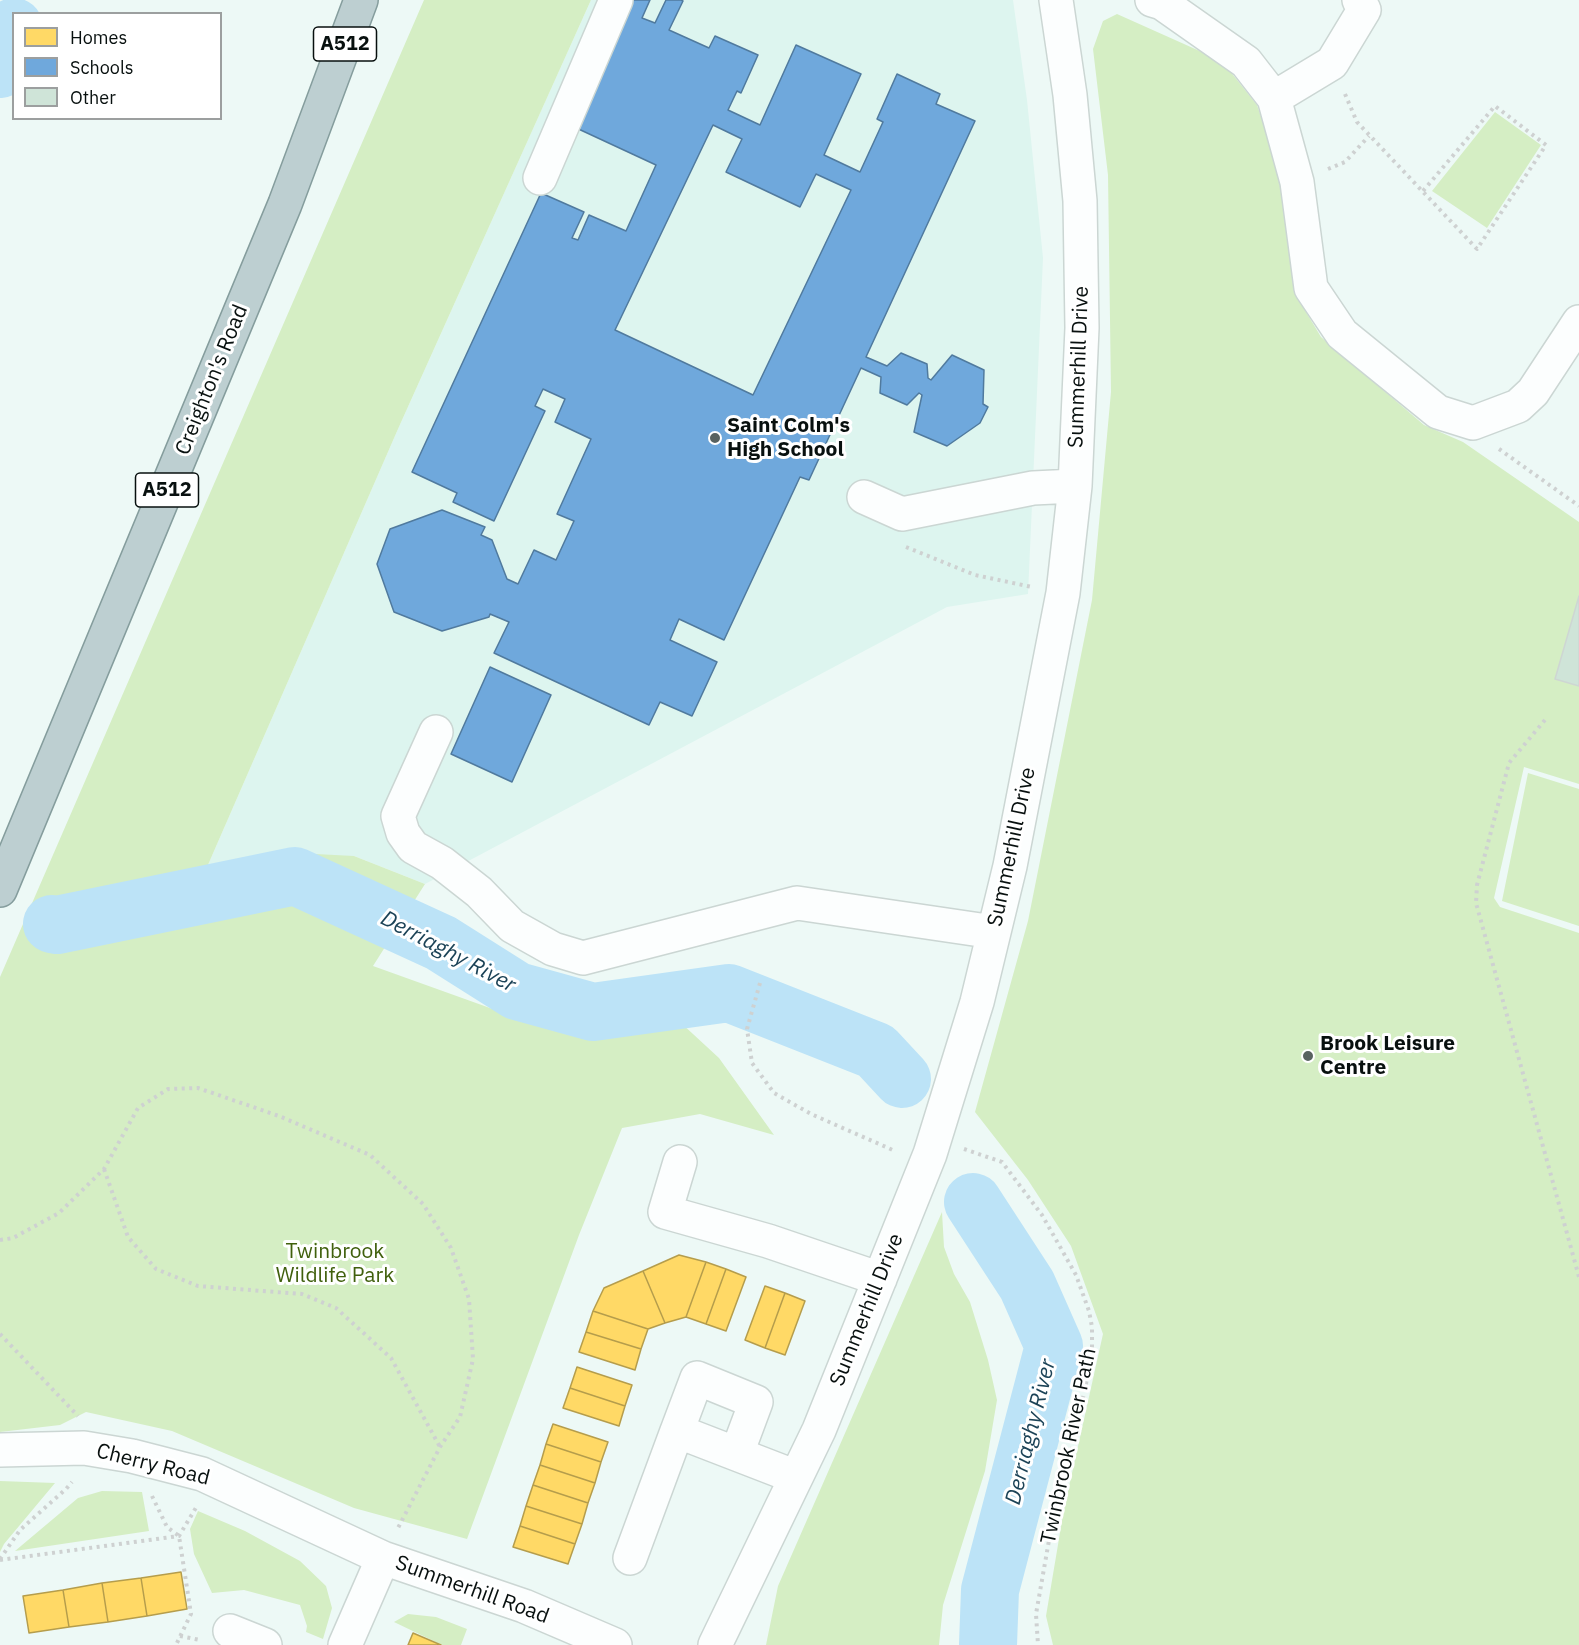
<!DOCTYPE html>
<html>
<head>
<meta charset="utf-8">
<style>
  body { margin:0 }
  #map { position:relative; width:1579px; height:1645px; overflow:hidden; background:#edf9f6; font-family:"IBM Plex Sans",sans-serif }
  canvas { display:block }
  .legend { position:absolute; left:12px; top:12px; width:210px; height:108px; box-sizing:border-box; background:#fff; border:2px solid #9c9f9f; margin:0; padding:8px 10px; list-style:none; font-size:18px; color:#08100f }
  .legend li { display:flex; align-items:center; gap:12px; height:30px }
  .legend b { width:30px; border:2px solid #9c9f9f }
</style>
</head>
<body>
<div id="map">
<canvas width="1579" height="1645"></canvas>
<ul class="legend">
<li><b style="height:16px;background:#ffd966"></b>Homes</li>
<li><b style="height:16px;background:#6fa8dc"></b>Schools</li>
<li><b style="height:16px;background:#cfe4d8"></b>Other</li>
</ul>
</div>
<script>
const g = document.querySelector('canvas').getContext('2d');
g.lineJoin = 'round';
function paint(path, color) { g.fillStyle = color; g.fill(path, 'evenodd'); }
function stroke(path, color, width, dash) { g.strokeStyle = color; g.lineWidth = width; g.lineCap = dash ? 'butt' : 'round'; g.setLineDash(dash || []); g.stroke(path); }
function drawText(font, color, halo, rows, align = 'center') {
  g.font = font + ' "IBM Plex Sans",sans-serif'; g.lineWidth = 6; g.setLineDash([]); g.textBaseline = 'middle'; g.strokeStyle = halo; g.fillStyle = color; for (const [text, x, y, turn = 0] of rows) {
    g.save(); g.translate(x, y); g.rotate((+turn || 0) * Math.PI / 180); g.textAlign = isNaN(turn) ? turn : align; if (halo) g.strokeText(text, 0, 0); g.fillText(text, 0, 0); g.restore();
  }
}
paint(new Path2D(`
  M591,0H1013L1027,100L1043,258L1028,594L947,607L425,884L354,856L204,874L398,429Z`), '#ddf5ef');
paint(new Path2D(`
  M424,0H591L398,429L204,874L277,852L354,856L425,884L373,966L554,1031L621,1032L680,1022L719,1058L774,1135L700,1114L622,1128L579,1235L467,1539L354,1508L172,1431L86,1412L60,1425L0,1432V977Z
  M1117,14L1222,61L1257,105L1278,167L1300,302L1321,337L1424,425L1463,442L1579,522V784L1524,767L1494,898L1500,907L1579,933V1645H1053L1046,1616L1064,1509L1103,1334L1071,1246L1028,1180L975,1112L1028,921L1092,600L1111,392L1108,175L1093,49L1103,21Z
  M1495,112L1541,145L1487,228L1432,191Z
  M1528,773L1579,789V926L1502,901Z
  M942,1212L944,1247L954,1274L970,1302L988,1360L997,1400L985,1471L943,1605L939,1645H766L778,1586Z
  M0,1481L55,1483L4,1544L0,1552Z
  M102,1491L142,1492L149,1531L15,1551L78,1498Z
  M198,1511L245,1531L300,1561L326,1586L332,1608L323,1639L306,1632L307,1626L300,1605L244,1590L212,1593L194,1554L190,1529Z
  M408,1614L436,1617L467,1629L461,1645H442L394,1622Z`), '#d5eec4');
const homes = new Path2D(`
  M679,1255L706,1262L686,1317L665,1323L643,1271Z
  M706,1262L726,1269L706,1324L686,1317Z
  M726,1269L746,1277L726,1331L706,1324Z
  M643,1271L665,1323L648,1329L593,1311L604,1288Z
  M765,1286L785,1293L765,1348L745,1340Z
  M785,1293L805,1301L785,1355L765,1348Z
  M593,1311L648,1329L641,1349L586,1332Z
  M586,1332L641,1349L635,1370L579,1352Z
  M577,1367L632,1385L625,1406L570,1388Z
  M570,1388L625,1406L619,1426L563,1408Z
  M553,1424L608,1442L601,1462L546,1444Z
  M546,1444L601,1462L595,1483L540,1465Z
  M540,1465L595,1483L588,1503L533,1485Z
  M533,1485L588,1503L582,1524L526,1506Z
  M526,1506L582,1524L575,1544L520,1526Z
  M520,1526L575,1544L568,1564L513,1547Z
  M181,1572L187,1609L147,1616L141,1578Z
  M141,1578L147,1616L108,1622L102,1583Z
  M102,1583L108,1622L69,1627L63,1590Z
  M63,1590L69,1627L29,1633L23,1596Z
  M413,1633L441,1645H408Z`);
paint(homes, '#ffd966');
stroke(homes, '#b59d4c', 1.5);
const schools = new Path2D(`
  M630,0H650L642,18L655,23L666,0H681L683,1L669,30L709,48L715,36L758,55L741,93L737,91L728,110L760,125L796,45L861,74L824,155L860,172L883,122L877,119L897,74L940,94L936,104L975,121L866,357L887,366L901,353L927,364L928,378L931,380L952,355L984,370L983,404L988,407L980,423L947,446L914,432L922,395L919,393L907,405L880,393L881,377L861,368L809,480L800,477L724,640L679,619L670,640L717,662L692,716L660,702L649,725L494,653L509,622L490,614L489,617L442,631L394,612L377,564L390,529L442,510L485,527L481,535L492,540L507,579L518,584L534,550L556,560L574,521L557,514L591,439L555,422L565,399L543,389L535,406L545,411L494,521L453,502L457,493L412,472L541,193L584,212L572,238L578,240L589,215L626,231L656,165L572,126ZM713,125L742,139L726,172L800,207L816,174L851,190L753,395L615,330Z
  M490,667L551,695L512,782L451,754Z`);
paint(schools, '#6fa8dc');
stroke(schools, '#507a9e', 1.5);
stroke(new Path2D(`
  M0,69L14,27
  M52,924L57,925L295,876L441,943L517,991L593,1012L729,993L876,1051L902,1079
  M973,1202L1027,1285L1054,1346L990,1590L988,1645`), '#bce3f7', 58);
const building = new Path2D(`
  M1579,596V686L1555,679Z`);
paint(building, '#cfe4d8');
stroke(building, '#ced6d3', 1.5);
const minor = new Path2D(`
  M1152,0L1162,3L1246,62L1274,98L1297,182L1311,288L1342,334L1438,412L1473,423L1518,406L1533,392L1579,322
  M1274,98L1332,63L1364,10L1359,0
  M540,178L616,0
  M864,497L902,514L1033,488L1075,486
  M436,732L398,816L403,833L413,847L442,863L479,892L512,926L553,949L583,958L797,903L994,932
  M680,1162L665,1212L768,1241L880,1279
  M677,1431L697,1378L756,1402L737,1453
  M0,1450L84,1448L132,1456L202,1474L383,1558L524,1606L615,1645
  M630,1558L677,1431L796,1477
  M230,1631L265,1645
  M345,1645L383,1558
  M715,1645L819,1430L930,1154L977,1002L1010,866L1063,593L1075,486L1082,328L1080,201L1070,95L1056,0`);
const highway = new Path2D(`
  M0,890L285,204L361,0`);
stroke(minor, '#cbd6d3', 36);
stroke(highway, '#859d9d', 36);
stroke(new Path2D(`
  M1345,94L1357,122L1477,249L1546,145L1495,106L1423,191
  M1328,169L1345,162L1369,136
  M1499,449L1579,506
  M906,547L975,575L1032,587
  M1545,720L1509,763L1477,885L1476,903L1579,1277
  M760,983L747,1029L752,1063L774,1093L811,1114L895,1151
  M964,1149L1002,1162L1042,1215L1076,1275L1089,1311L1092,1327V1355L1075,1436L1051,1529L1036,1614L1038,1645
  M104,1169L128,1237L156,1269L198,1286L302,1294L336,1308L391,1358L440,1447
  M0,1240L13,1238L59,1213L104,1169L138,1108L168,1089L198,1088L279,1116L370,1155L423,1204L451,1248L469,1299L473,1359L460,1417L440,1447L398,1528
  M0,1334L78,1416
  M152,1496L167,1527L179,1536L191,1614L176,1645
  M0,1559L20,1530L66,1489L72,1482
  M0,1560L179,1536L197,1506
  M180,1636L200,1640`), '#ced1d1', 4, [3, 4.5]);
stroke(minor, '#fcfefe', 33);
stroke(highway, '#bdcfd1', 33);
for (const [x, y, r, color] of [
  [715,438,6,"#586260"],
  [1308,1056,6,"#586260"]
]) { const dot = new Path2D(); dot.arc(x, y, r, 0, 2 * Math.PI); g.fillStyle = color; g.fill(dot); stroke(dot, '#fff', 2); }
for (const [x, y, w] of [
  [345,44,63],
  [167,490,63]
]) { const box = new Path2D(); box.roundRect(x - w / 2, y - 17, w, 34, 4.5); g.fillStyle = '#fff'; g.fill(box); stroke(box, '#08100f', 1.5); }
drawText('bold 20px', '#08100f', null, [
  ["A512",345,44],
  ["A512",167,490]
]);
drawText('21px', '#08100f', '#fff', [
  ["Summerhill Drive",1079,367,-88],
  ["Creighton's Road",212,380,-68],
  ["Summerhill Drive",1012,847,-78],
  ["Summerhill Drive",867,1310,-68],
  ["Twinbrook River Path",1069,1446,-78],
  ["Cherry Road",153,1465,14],
  ["Summerhill Road",472,1590,20]
]);
drawText('bold 21px', '#08100f', '#fff', [
  ["Saint Colm's",727,426],
  ["High School",727,450],
  ["Brook Leisure",1320,1044],
  ["Centre",1320,1068]
], 'left');
drawText('21px', '#40600d', '#fff', [
  ["Twinbrook",335,1252],
  ["Wildlife Park",335,1276]
]);
drawText('italic 22px', '#1c4357', '#fff', [
  ["Derriaghy River",448,952,28],
  ["Derriaghy River",1031,1432,-76]
]);
</script>
</body>
</html>
